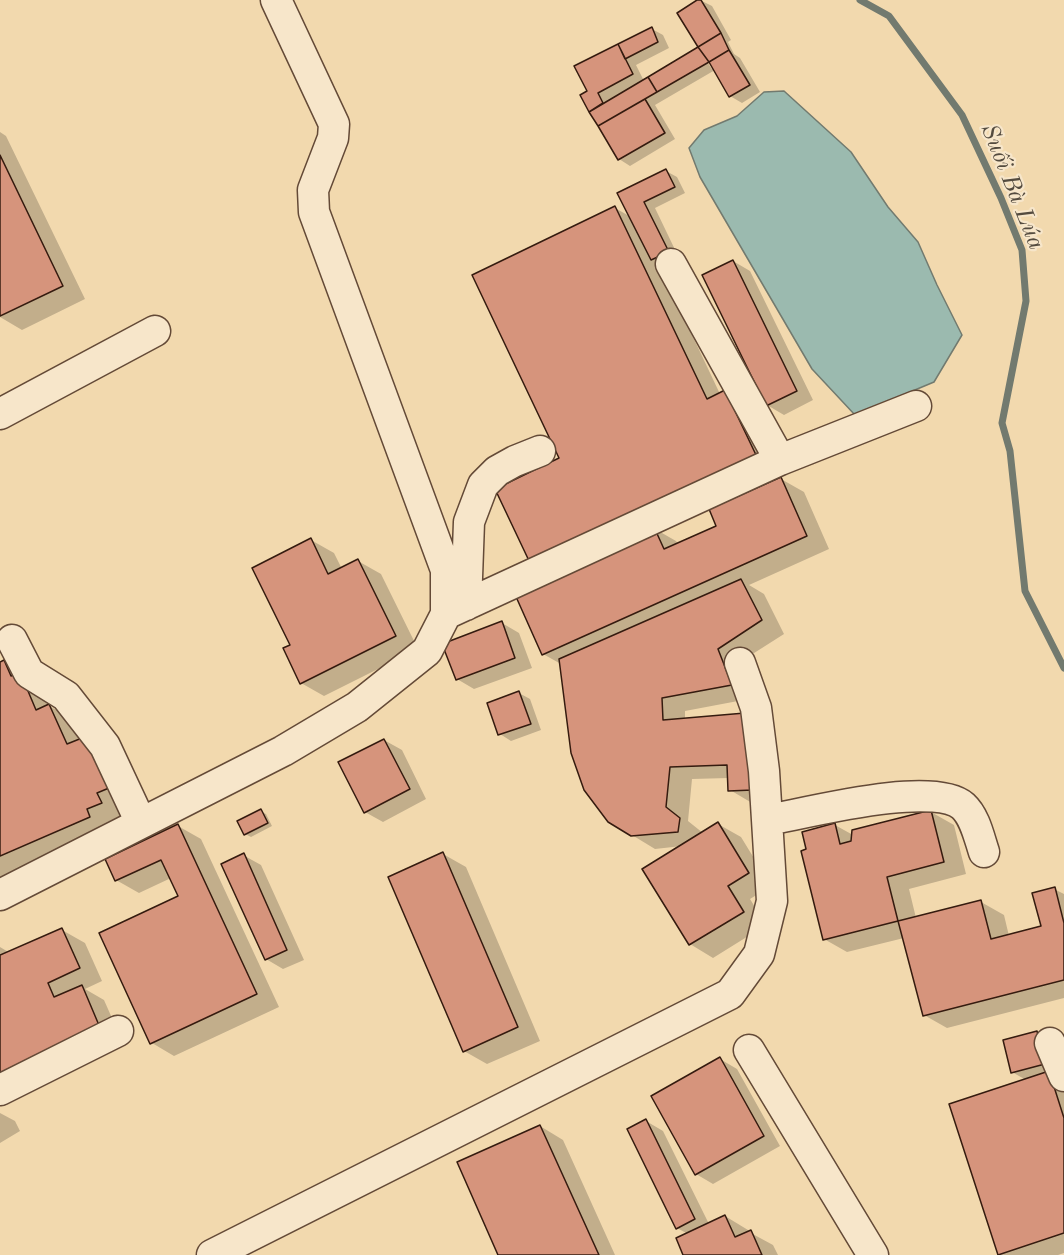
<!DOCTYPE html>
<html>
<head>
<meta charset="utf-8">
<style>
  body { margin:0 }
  canvas { display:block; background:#f2d9ae }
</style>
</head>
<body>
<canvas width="1064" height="1255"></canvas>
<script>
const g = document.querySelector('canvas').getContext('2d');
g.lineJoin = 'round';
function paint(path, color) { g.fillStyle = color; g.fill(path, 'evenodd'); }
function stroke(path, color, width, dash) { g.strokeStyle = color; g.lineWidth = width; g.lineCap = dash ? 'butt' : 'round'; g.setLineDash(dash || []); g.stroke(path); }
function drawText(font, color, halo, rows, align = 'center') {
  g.font = font + ' "Old Standard TT",serif'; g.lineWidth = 4.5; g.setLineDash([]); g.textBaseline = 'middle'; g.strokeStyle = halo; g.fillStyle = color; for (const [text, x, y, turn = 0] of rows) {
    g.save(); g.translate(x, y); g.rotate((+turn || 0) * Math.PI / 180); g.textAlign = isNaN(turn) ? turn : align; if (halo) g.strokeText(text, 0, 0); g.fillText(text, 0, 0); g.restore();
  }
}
const water = new Path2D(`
  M784,91L851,152L888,207L918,242L937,285L962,335L934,382L855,415L812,369L700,177L689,148L704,130L737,116L764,92Z`);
paint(water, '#9bbaaf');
stroke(water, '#727a6f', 1.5);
paint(new Path2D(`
  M700,0L712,6L731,40L728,42L734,54L740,58L760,92L742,103L730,96L715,70L655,105L675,139L630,166L619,159L582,96L589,91L652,29L663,35L669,48L636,65L644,81L700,47ZM703,56L714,67L712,69Z
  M0,132L6,136L85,299L22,330L0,317Z
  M666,171L677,177L685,193L655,208L679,258L658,263L720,394L725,392L779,470L655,529L676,541L678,544L718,526L781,479L804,492L829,549L749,585L764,594L784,634L740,662L754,698L685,711V720L745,714L752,803L730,790L729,778L692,779L688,821L703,833L718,824L741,837L771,886L750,899L766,925L713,958L690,944L682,846L655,849L632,835L561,664L543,654L561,459L615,208L631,217Z
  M733,261L750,271L813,400L784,415L767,405Z
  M311,540L334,553L342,569L358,561L381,574L418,649L324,696L301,683L292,646Z
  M502,623L519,633L532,668L474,689L457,679Z
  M4,662L43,687L51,707L72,719L124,816L109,822L112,830L0,879V664Z
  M519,693L530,699L541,730L511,741L500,734Z
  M384,740L402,750L426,799L383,822L365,812Z
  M260,811L266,814L272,826L251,837L245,834Z
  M931,812L954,825L966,874L909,889L916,918L981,902L1004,915L1009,936L1042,927L1054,889L1064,894V998L947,1028L924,1015L904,938L847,952L824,939L808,850L835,825L853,835Z
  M178,826L201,839L279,1007L174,1056L152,1043L180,897L171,878L139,893L116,880Z
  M443,854L466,867L540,1041L487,1064L464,1051Z
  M243,855L261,865L304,960L283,969L266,959Z
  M62,930L85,943L102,981L85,989L104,1000L123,1043L0,1079V947L10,953Z
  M1037,1033L1048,1040L1064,1081V1253L1058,1255H1002L999,1254L1026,1080L1012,1072Z
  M720,1059L737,1069L780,1146L713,1184L696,1174Z
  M0,1113L15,1121L20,1131L0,1143Z
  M646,1121L663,1131L709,1224L725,1216L748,1230L749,1232L773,1245L778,1255H685L688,1234L677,1228Z
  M540,1126L563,1140L615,1255H500Z`), '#0003');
stroke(new Path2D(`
  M860,0L889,16L962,115L1001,198L1022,250L1026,301L1002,423L1010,451L1025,591L1064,668`), '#727a6f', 7);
const building = new Path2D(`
  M697,0H701L721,33L698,47L677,13Z
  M652,27L658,42L625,59L618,44Z
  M721,33L729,50L709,62L698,47Z
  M618,44L633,74L598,93L603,103L589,112L580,95L587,91L574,66Z
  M698,47L709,62L657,92L648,77Z
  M729,50L750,85L729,97L709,62Z
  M648,77L657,92L598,126L589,112Z
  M645,99L665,133L618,160L598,126Z
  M0,155L63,286L0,316Z
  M666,169L675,187L644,202L669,252L651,260L617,193Z
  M615,206L707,399L725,390L757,457L531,565L495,489L559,458L472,275Z
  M733,260L797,391L766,406L702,275Z
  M781,477L807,536L542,655L513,590L654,527L664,549L716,526L709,509Z
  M311,538L328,574L358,559L396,636L300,684L283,648L290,645L252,568Z
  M741,579L762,620L718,649L732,685L662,698L663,720L745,713L753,790L728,791L727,765L670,767L666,807L680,818L678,832L631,836L608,822L584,790L571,753L559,659Z
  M502,621L515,658L456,680L442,644Z
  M4,660L11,676L20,672L36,710L49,704L67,744L87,736L109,788L97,793L102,803L87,809L90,817L0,856V662Z
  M519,691L531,724L498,735L487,703Z
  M384,739L410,789L364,813L338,762Z
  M261,809L268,823L244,835L237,821Z
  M931,810L944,862L887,877L898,921L823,940L801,851L806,849L802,832L835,823L840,844L851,841L852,830Z
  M718,822L749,873L728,886L744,912L689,945L642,869Z
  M178,824L257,994L150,1044L99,933L178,896L161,860L115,881L105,859Z
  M443,852L518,1027L463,1052L388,877Z
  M244,853L287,950L265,960L221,864Z
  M1055,887L1064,923V980L923,1016L898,921L981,900L991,939L1041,926L1032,893Z
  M62,928L80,968L48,983L54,997L82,985L101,1030L0,1074V955Z
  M1037,1031L1045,1064L1011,1073L1003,1040Z
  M720,1057L764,1136L695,1175L651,1096Z
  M1049,1071L1064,1118V1233L998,1255L949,1104Z
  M646,1119L695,1219L676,1229L627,1129Z
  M540,1125L599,1255H498L457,1162Z
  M725,1215L735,1237L751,1230L762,1255H683L676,1238Z`);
paint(building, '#d6947c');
stroke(building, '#351b0f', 1.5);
const minor = new Path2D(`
  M671,264L780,460
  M0,414L155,331
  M466,605L469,522L483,485L497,471L515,461L540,451
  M446,614L780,460L916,406
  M12,640L29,673L66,696L105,746L141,823
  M768,820C807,813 933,780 963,806C975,817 979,837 984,852
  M0,895L283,751L357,707L427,651L446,614V570L314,212L313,190L333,138L334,124L276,0
  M1050,1043L1064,1076
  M749,1050L873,1255
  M0,1090L118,1031
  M212,1255L730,994L759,954L772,901L764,771L756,708L740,663`);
stroke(minor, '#644a37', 33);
stroke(minor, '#f7e6ca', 30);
drawText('italic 24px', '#544b3f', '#f7e6ca', [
  ["Suối Bà Lúa",1012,187,68]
]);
</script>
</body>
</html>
